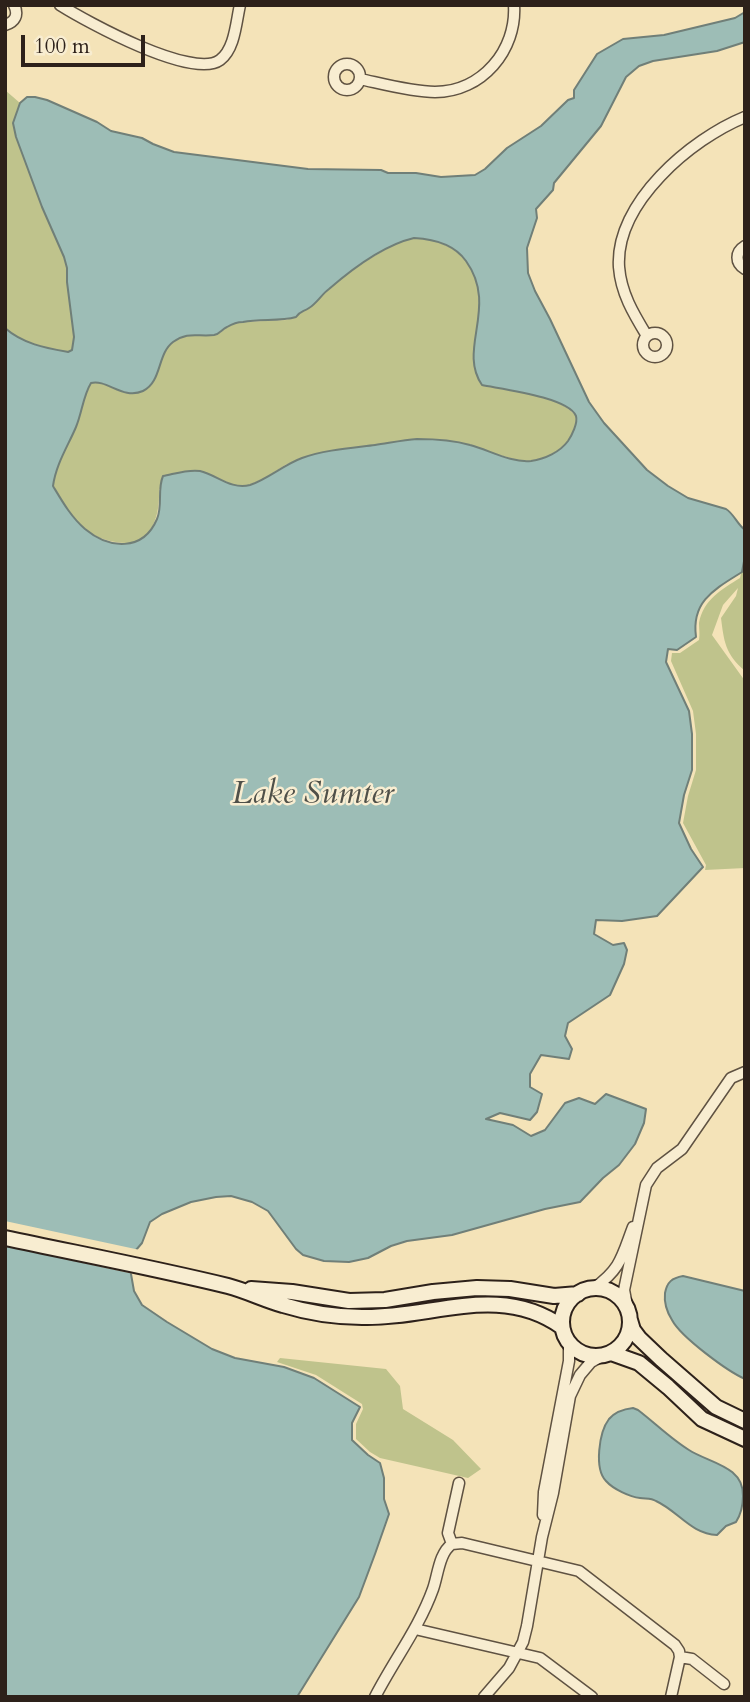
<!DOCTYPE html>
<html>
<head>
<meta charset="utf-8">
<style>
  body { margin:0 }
  #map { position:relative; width:750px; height:1702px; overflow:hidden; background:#f4e3b8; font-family:Cardo,serif }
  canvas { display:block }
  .frame { position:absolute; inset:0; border:7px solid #2d211a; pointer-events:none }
  .scale { position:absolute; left:21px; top:35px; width:124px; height:32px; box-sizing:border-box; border:4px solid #2d211a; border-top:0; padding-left:9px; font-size:21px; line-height:24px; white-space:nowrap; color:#2d211a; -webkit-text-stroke:5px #f8edd1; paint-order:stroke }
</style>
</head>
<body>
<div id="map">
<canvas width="750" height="1702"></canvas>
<div class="frame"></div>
<div class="scale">100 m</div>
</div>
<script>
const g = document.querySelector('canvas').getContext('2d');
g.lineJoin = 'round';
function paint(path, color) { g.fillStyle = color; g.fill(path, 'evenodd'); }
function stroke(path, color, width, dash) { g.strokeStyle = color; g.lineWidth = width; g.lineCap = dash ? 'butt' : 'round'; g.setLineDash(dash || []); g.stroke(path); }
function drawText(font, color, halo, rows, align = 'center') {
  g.font = font + ' Cardo,serif'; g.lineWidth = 5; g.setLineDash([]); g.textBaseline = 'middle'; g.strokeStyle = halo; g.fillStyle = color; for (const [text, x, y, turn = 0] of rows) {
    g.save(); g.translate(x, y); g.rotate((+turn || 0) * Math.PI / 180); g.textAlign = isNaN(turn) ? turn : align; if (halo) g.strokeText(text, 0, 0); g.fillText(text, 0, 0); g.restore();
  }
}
paint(new Path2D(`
  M5,90L20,103L16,112V137L42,207L64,257L67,268V282L74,337L72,350L68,352C46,348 23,344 5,328Z
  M414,238C446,239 475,257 479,292C481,305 478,317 478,330C478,348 480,367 482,385C508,390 562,394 577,418L575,427L568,441L559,450L546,457L530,461L517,460L493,453L416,439L343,449L304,457L285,465L265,478L249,485L237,487L214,476L159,489C160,518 151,549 116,542C106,541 94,536 86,530C71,518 62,501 53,485C56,464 68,446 76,427C82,413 83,396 91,383L99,382L119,391L131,393L143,391L151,385L156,376L163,353L170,344L179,338L191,335L220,333L230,325L243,322L287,320L309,308L326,290L354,268L400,241Z
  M745,556V671C725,654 724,641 721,618L736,596L738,588L723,605L712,635L745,681V868L705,870L706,865L683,823L688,796L696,770V734L693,711L671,661L672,653H680L699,640C700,634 699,629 699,623C703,600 722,589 740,578Z
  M280,1358L386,1369L400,1386L403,1409L453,1440L481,1469L468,1478L380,1458L370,1452L356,1439V1424L363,1409L362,1404L316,1375L277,1362Z`), '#bfc38c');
const water = new Path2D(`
  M745,12V42L717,51L653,61L639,66L626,77L601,126L554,183L553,190L536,209L537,218L527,248L528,273L535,291L550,319L589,402L604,423L647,470L668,486L688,498L726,509C734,514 737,524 745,530V556L742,572C715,589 691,601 696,637L677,650L668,649L666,662L689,711L692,734V770L684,795L679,823L691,849L703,867L657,916L622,921L596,920L594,934L613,945L624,943L627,950L624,964L610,995L568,1023L565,1036L572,1049L569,1059L541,1055L530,1074V1087L542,1094L537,1112L530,1120L500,1113L486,1119L513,1125L531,1136L545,1130L565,1103L579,1098L595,1104L606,1094L646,1109L644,1123L635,1144L619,1165L603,1178L580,1202L545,1209L452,1235L407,1241L391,1246L368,1258L349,1262L324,1261L303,1255L296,1249L268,1211L252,1202L231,1196L216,1197L191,1202L162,1214L150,1222L142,1243L136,1250L131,1262V1274L134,1291L142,1305L167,1322L212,1349L235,1358L284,1367L314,1378L360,1407L352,1423V1440L368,1455L380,1463L384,1478V1499L389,1514L375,1554L359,1597L297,1697H5V328C23,344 46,348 68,352L72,350L74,337L67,282V268L64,257L42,207L16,137L13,123L20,103L27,97H35L47,100L97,122L111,131L142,138L153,144L174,152L308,169L381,170L388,173H416L441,177L475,175L485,169L507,148L541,126L568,100L574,98V90L597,54L623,39L664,35L735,18ZM414,238C433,239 454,244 466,261C499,307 457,349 482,385C501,389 568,397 576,416C578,423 572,435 568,441C560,452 545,459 531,461C511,463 489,450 470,445C453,440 435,439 417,439C403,440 389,443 375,445C351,448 324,450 302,458C283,465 268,479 250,485C231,490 217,475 200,471C188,469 174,474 163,476C157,490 163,505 157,519C143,552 109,549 85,529C71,517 62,501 53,486C56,464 68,446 76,427C82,413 83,396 91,383C107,379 123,400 143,391C162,382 157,354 173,342C188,331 198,337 214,335C220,334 222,329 227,327C232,324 238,322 243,322C260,318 279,322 296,317C300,311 303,312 309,308C316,304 322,294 329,289C352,269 384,245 414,238Z
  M683,1276L745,1291V1379C727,1371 681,1337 672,1320C667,1312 664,1302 665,1293C667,1282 672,1278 683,1276Z
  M633,1408L638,1410C655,1423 671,1439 689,1450C709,1463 744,1466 743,1496C743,1505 741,1514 736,1522L726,1526L717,1535C691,1534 678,1511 656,1501C651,1498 646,1499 640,1498C630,1497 613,1489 606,1481C594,1469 599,1432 609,1419C615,1412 624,1409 633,1408Z`);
paint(water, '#9dbdb6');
stroke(water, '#707f78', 2);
paint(new Path2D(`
  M5,1221L140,1250L134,1263V1274L5,1246Z`), '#f4e3b8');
const minor = new Path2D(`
  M60,5C87,22 193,80 220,60C235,49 236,22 240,5
  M5,25C15,22 19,15 14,5
  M334 77a13 13 0 1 1 26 0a13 13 0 1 1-26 0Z
  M360,79C383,84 412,92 435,92C482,92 517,50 514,5
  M745,246C735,252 735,263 745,269
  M643 345a12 12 0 1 1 24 0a12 12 0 1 1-24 0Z
  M647,336C633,313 621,293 619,267C615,203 691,139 745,117
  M594,1288C621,1269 622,1256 633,1227
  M628,1311L624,1290L646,1185L657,1168L682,1149L731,1078L745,1072
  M543,1515L544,1492L569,1361V1343
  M452,1544L462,1543L579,1571L675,1645L679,1651L680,1657L692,1659L724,1684
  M415,1629L540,1658L592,1697
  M375,1697C394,1660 419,1628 433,1589C438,1575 439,1553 452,1544L448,1533L459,1483
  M484,1697L509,1668L523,1642L527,1626L542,1537L553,1493L570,1396L580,1375L591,1362L602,1356
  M671,1697L680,1657`);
const secondary = new Path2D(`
  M5,1238C80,1254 154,1268 228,1286C247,1291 265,1300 283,1305C309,1313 335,1317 362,1317C431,1319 499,1282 562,1327
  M562 1322a34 34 0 1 1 68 0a34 34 0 1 1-68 0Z
  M251,1289L292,1292L349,1301L385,1300L433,1292L477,1288L510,1289L554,1296L578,1294
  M630,1320L633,1330L639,1338L661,1359L716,1407L745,1421
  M611,1353L639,1363L668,1387L702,1419L745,1439`);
stroke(minor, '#5f5242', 13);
stroke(secondary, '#2d211a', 18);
stroke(minor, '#f8edd1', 10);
stroke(secondary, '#f8edd1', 14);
drawText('italic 32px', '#4f5049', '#f8edd1', [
  ["Lake Sumter",313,796]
]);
</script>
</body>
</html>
